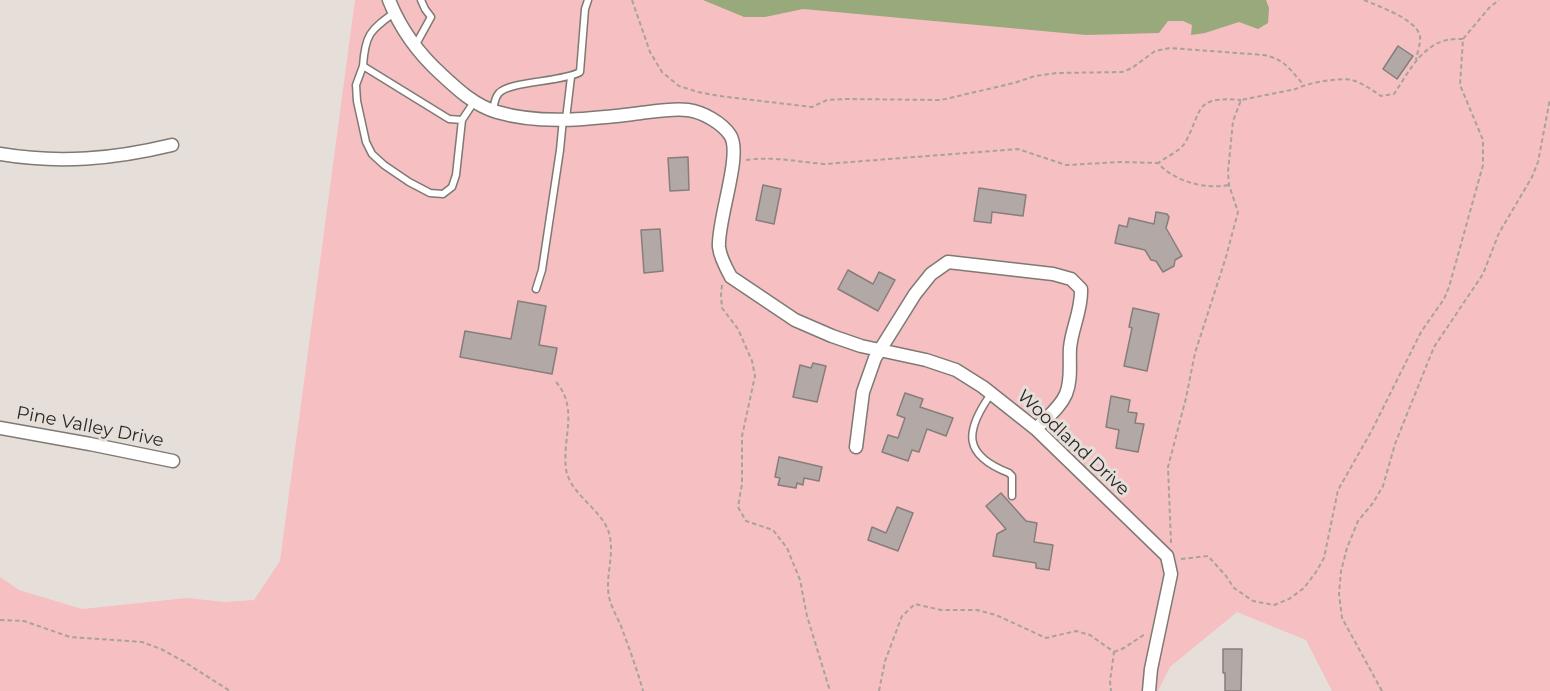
<!DOCTYPE html>
<html>
<head>
<meta charset="utf-8">
<style>
  body { margin:0 }
  canvas { display:block; background:#e6dfd9 }
</style>
</head>
<body>
<canvas width="1550" height="691"></canvas>
<script>
const g = document.querySelector('canvas').getContext('2d');
g.lineJoin = 'round';
function paint(path, color) { g.fillStyle = color; g.fill(path, 'evenodd'); }
function stroke(path, color, width, dash) { g.strokeStyle = color; g.lineWidth = width; g.lineCap = dash ? 'butt' : 'round'; g.setLineDash(dash || []); g.stroke(path); }
function drawText(font, color, halo, rows, align = 'center') {
  g.font = font + ' Montserrat,sans-serif'; g.lineWidth = 6; g.setLineDash([]); g.textBaseline = 'middle'; g.strokeStyle = halo; g.fillStyle = color; for (const [text, x, y, turn = 0] of rows) {
    g.save(); g.translate(x, y); g.rotate((+turn || 0) * Math.PI / 180); g.textAlign = isNaN(turn) ? turn : align; if (halo) g.strokeText(text, 0, 0); g.fillText(text, 0, 0); g.restore();
  }
}
paint(new Path2D(`
  M355,0H1550V691H1332L1306,640L1237,612L1170,667L1158,691H0V577L19,590L82,609L187,598L225,602L254,600L280,561Z`), '#f6bfc2');
paint(new Path2D(`
  M703,0H1266L1269,8L1268,23L1258,29L1239,22L1205,33L1191,35L1192,25L1183,21H1168L1159,33L1086,35L803,9L765,17H744Z`), '#98a97b');
const building = new Path2D(`
  M1398,46L1413,56L1397,79L1383,69Z
  M688,157L689,190L670,191L668,158Z
  M763,185L781,189L774,224L756,220Z
  M979,188L1026,195L1023,216L992,212L991,223L974,221Z
  M1156,212L1167,214L1169,217L1166,228L1182,256L1175,260L1174,266L1163,272L1156,261L1151,260L1145,250L1115,243L1119,225L1127,227L1129,218L1154,224Z
  M660,229L663,271L644,273L641,230Z
  M848,270L873,284L879,272L895,280L878,311L838,289Z
  M518,301L546,306L539,345L557,348L552,374L460,357L465,331L511,339Z
  M1133,308L1159,314L1147,371L1124,366L1132,328L1129,327Z
  M813,363L826,366L817,402L793,397L800,365L811,368Z
  M905,393L923,399L920,407L953,418L946,436L927,429L919,452L912,450L908,461L882,452L888,435L898,438L905,418L897,415Z
  M1111,396L1130,400L1128,412L1137,413L1135,423L1144,424L1138,452L1116,448L1119,430L1106,427Z
  M779,457L822,467L819,481L804,478L803,485L797,483L796,488L778,485L780,478L775,477Z
  M1001,493L1026,521L1037,523L1034,542L1053,545L1049,570L1036,568V563L993,556L997,534L1006,529L986,506Z
  M897,507L913,513L898,551L868,540L872,527L886,533Z
  M1223,649H1242L1241,691H1225V673H1223Z`);
paint(building, '#b2a9a6');
stroke(building, '#867e7b', 1.5);
const service = new Path2D(`
  M394,13C370,30 365,35 363,66L449,119L462,120L474,102
  M415,46L431,17L425,9L421,0
  M363,66L356,85L357,101L366,142L372,154L384,165L409,182L430,193L443,194L452,187L456,175L462,120
  M493,110C494,104 495,97 499,93C510,81 563,82 580,72L585,9L588,0
  M566,119L571,77
  M536,289L542,270L560,150L563,119
  M991,394C964,432 963,455 1009,473L1012,476V496`);
const minor = new Path2D(`
  M389,0C400,28 419,54 441,74C457,89 475,106 497,112C541,125 589,119 633,114C652,112 670,108 688,110C703,112 722,123 730,135C743,153 717,221 719,247C720,257 726,268 731,277L795,320L832,336L861,346L926,360L956,370L983,387L1036,429L1167,556L1171,574L1151,669L1149,691
  M0,154C59,164 114,159 172,145
  M0,428L90,444L173,461
  M856,447L863,392L875,358L915,294L931,274L948,262L1053,274L1071,279L1081,289C1082,310 1072,327 1070,348C1069,363 1072,379 1066,394C1060,408 1046,418 1036,429`);
stroke(service, '#7e7973', 9);
stroke(minor, '#7e7973', 15);
stroke(new Path2D(`
  M632,0L650,52L662,72L679,86L698,92L719,96L812,107L827,100L845,99L941,100L1014,83L1035,76L1057,73L1122,72L1132,68L1155,51L1170,48L1264,55C1286,60 1289,69 1303,84
  M1364,0C1380,7 1416,19 1420,36C1421,43 1417,53 1416,60
  M746,160C773,156 798,162 825,164L1018,149L1066,165L1120,162L1158,163
  M1228,185C1206,190 1173,181 1158,163C1166,157 1180,151 1185,143C1203,110 1193,96 1241,100
  M722,285L721,295L722,308L738,329L752,361L755,376L742,436V484L738,507L746,521L773,530L787,548L800,580L807,616L830,691
  M556,382C579,408 562,438 566,469C570,495 602,509 609,533C615,554 605,576 609,597C611,606 617,617 621,626C629,648 637,669 643,691
  M1171,543L1168,467L1186,398L1195,353L1226,257L1238,212L1229,185L1228,172L1233,121L1241,100L1296,89C1306,83 1341,77 1352,80C1363,83 1372,90 1381,96L1394,94C1407,75 1419,49 1443,41C1449,39 1456,39 1463,39
  M1181,559L1208,556L1226,576L1234,588L1253,601L1274,605L1289,599L1304,588L1316,572L1324,558L1338,490L1371,432L1421,332L1444,299L1449,287L1483,165V140L1460,85L1463,39L1489,8L1499,0
  M0,620L24,621L70,637L142,642L161,649L183,661L230,691
  M1114,652L1124,648L1145,634
  M879,691L885,661L902,616L915,604L941,610H977L996,615L1046,638L1076,631L1090,635L1114,652L1110,681L1111,691
  M1382,691L1342,618L1339,594L1341,571L1347,548L1358,521L1373,503L1383,486L1395,444L1434,347L1483,274L1499,233L1532,177L1538,162L1550,99`), '#a7a29d', 2, [4.5, 3]);
stroke(service, '#fff', 6);
stroke(minor, '#fff', 12);
drawText('18px', '#292725', '#e6dfd9', [
  ["Pine Valley Drive",90,427,11],
  ["Woodland Drive",1073,443,43]
]);
</script>
</body>
</html>
